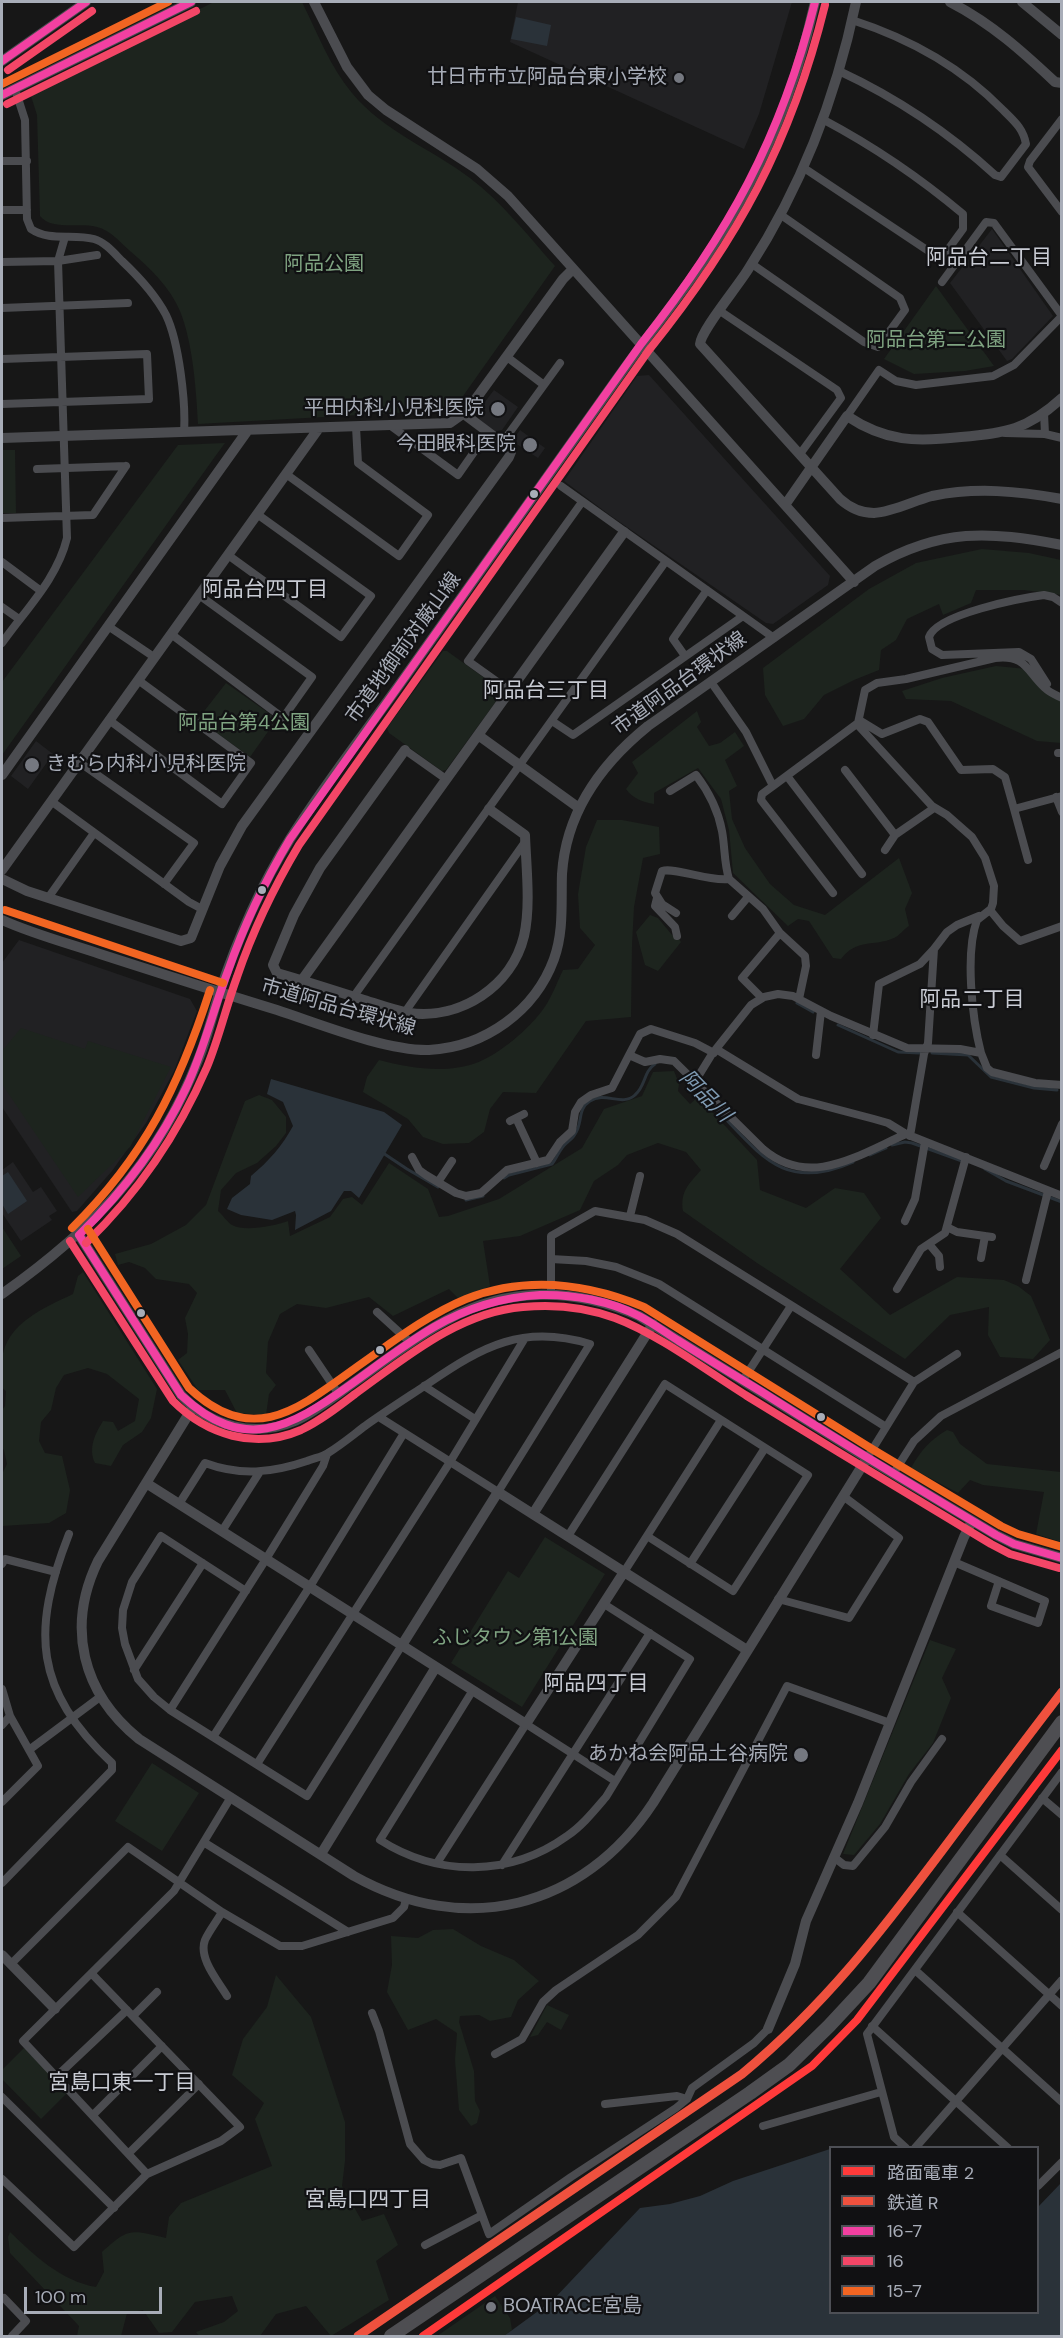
<!DOCTYPE html>
<html>
<head>
<meta charset="utf-8">
<style>
  body { margin:0 }
  #map { position:relative; width:1063px; height:2338px; overflow:hidden; background:#171717; font-family:"DM Sans","Noto Sans JP",sans-serif }
  canvas { display:block }
  .frame { position:absolute; inset:0; border:3px solid #a8adb8; pointer-events:none }
  .legend { position:absolute; left:829px; top:2146px; width:210px; height:168px; box-sizing:border-box; background:#111113; border:2px solid #4d4f55; margin:0; padding:8px 10px; list-style:none; font-size:18px; color:#a8adb8 }
  .legend li { display:flex; align-items:center; gap:12px; height:30px }
  .legend b { width:30px; border:2px solid #4d4f55 }
  .scale { position:absolute; left:24px; top:2287px; width:138px; height:27px; box-sizing:border-box; border:3px solid #a8adb8; border-top:0; padding-left:8px; font-size:18px; line-height:21px; white-space:nowrap; color:#a8adb8; -webkit-text-stroke:4px #111113; paint-order:stroke }
</style>
</head>
<body>
<div id="map">
<canvas width="1063" height="2338"></canvas>
<div class="frame"></div>
<ul class="legend">
<li><b style="height:8px;background:#ff3a3a"></b>路面電車 2</li>
<li><b style="height:8px;background:#ef513e"></b>鉄道 R</li>
<li><b style="height:8px;background:#f240a1"></b>16-7</li>
<li><b style="height:8px;background:#f34667"></b>16</li>
<li><b style="height:8px;background:#f26522"></b>15-7</li>
</ul>
<div class="scale">100 m</div>
</div>
<script>
const g = document.querySelector('canvas').getContext('2d');
g.lineJoin = 'round';
function paint(path, color) { g.fillStyle = color; g.fill(path, 'evenodd'); }
function stroke(path, color, width, dash) { g.strokeStyle = color; g.lineWidth = width; g.lineCap = dash ? 'butt' : 'round'; g.setLineDash(dash || []); g.stroke(path); }
function drawText(font, color, halo, rows, align = 'center') {
  g.font = font + ' "DM Sans","Noto Sans JP",sans-serif'; g.lineWidth = 4.5; g.setLineDash([]); g.textBaseline = 'middle'; g.strokeStyle = halo; g.fillStyle = color; for (const [text, x, y, turn = 0] of rows) {
    g.save(); g.translate(x, y); g.rotate((+turn || 0) * Math.PI / 180); g.textAlign = isNaN(turn) ? turn : align; if (halo) g.strokeText(text, 0, 0); g.fillText(text, 0, 0); g.restore();
  }
}
paint(new Path2D(`
  M518,2H792L759,114L744,149L510,42Z
  M992,229L1053,316L1012,359L1007,361L950,283Z
  M649,375L830,576L828,585L773,624L766,623L611,516L564,481L637,376Z
  M494,390L518,407L502,430L495,431L480,420L478,411Z
  M520,430L545,448L538,458L515,443V437Z
  M36,741L53,754L28,789L11,776Z
  M19,940L190,999L197,1011L174,1071L146,1123L112,1171L77,1211L72,1212L2,1107V963Z
  M13,1162L33,1192L41,1187L57,1211L49,1216L52,1220L21,1241L2,1213V1170Z`), '#212123');
paint(new Path2D(`
  M214,2H302C317,32 330,67 352,93C383,131 432,149 470,178C503,203 528,236 555,266L463,396L449,410L198,424C196,388 193,344 180,311C170,287 149,267 130,251C120,242 110,230 97,227C79,222 52,231 40,216L37,115L30,93Z
  M936,286L994,366L965,371L914,374L884,359Z
  M225,443L214,458L2,755V682L178,445Z
  M2,450H15L16,513H2Z
  M982,549L1029,553L1061,560V595L1024,590H976L971,603L943,615L939,604L907,619L896,640L881,650L879,670L854,680L824,695L804,719L783,726L765,695L763,668L869,589L916,563Z
  M443,651H447L501,690L502,693L446,770L442,771L389,733L387,728Z
  M996,666L1027,669L1061,702V743L1037,741L951,701L906,699L902,691L942,678Z
  M226,683L277,719L250,757L198,719Z
  M697,711L701,722L697,727L709,746L720,743L735,732L744,746L725,760L737,786L729,791L732,819L745,848L770,884L794,905L825,915L899,858L912,893L905,909L909,926C904,929 899,936 894,938C873,947 857,938 841,959L833,958L809,921L798,919L788,926L733,873L729,830L721,799L698,768L654,793V804C643,802 633,799 626,789L638,773L632,762Z
  M597,820H622L659,827L660,854L643,858L634,907L632,945L631,1017L586,1021L536,1093L503,1092L490,1109L484,1132L469,1143L443,1144L423,1137L408,1119L363,1092L367,1077L379,1060C409,1068 446,1074 476,1063C499,1055 531,1027 544,1008C552,997 557,982 563,970L578,969L595,945L580,928L578,894L586,847Z
  M650,915L658,918L672,935L677,936L681,942L658,971L645,965L636,932Z
  M21,1028L85,1049L88,1041L171,1067L130,1147L78,1197L2,1084V1051Z
  M674,1071L679,1084L678,1091L690,1104L698,1097L757,1160L760,1190L806,1208L835,1188L864,1193L881,1218L840,1269L890,1315L957,1277L1004,1280L1018,1286L1031,1296L1050,1340L1033,1359L1000,1357L988,1335L989,1307L950,1315L905,1359L757,1263L683,1211C680,1191 689,1184 701,1170L686,1152L658,1143L627,1155L618,1165L594,1181L580,1210L520,1236L483,1241L490,1286L461,1301L449,1289L393,1316L369,1297L326,1308L297,1304L280,1314L268,1342L266,1373L276,1385L269,1394L266,1415L237,1413L225,1390H198L178,1360L187,1353L188,1334L185,1318L197,1293L189,1284L156,1279L145,1268L129,1262L118,1265L115,1254L151,1244L186,1225L206,1205L245,1101L259,1095L272,1100L286,1117V1133L276,1146L257,1163L236,1173L221,1190L218,1211C223,1215 227,1222 232,1225C244,1232 275,1226 288,1221L290,1236L330,1217L343,1199L352,1197L362,1205L389,1163L428,1189L439,1217L448,1216L499,1199L582,1148L604,1109L642,1096L653,1072Z
  M2,1227L21,1256L2,1269Z
  M83,1272L157,1389L151,1418L142,1432L123,1445L111,1466L95,1463C88,1448 95,1434 103,1421L113,1422L118,1431L135,1421L139,1399L107,1374L88,1368L64,1375L56,1388L51,1410L41,1422L39,1441L45,1453L62,1456L70,1490L66,1513L49,1523L2,1526V1474L7,1464L4,1450L2,1448V1410L5,1406L6,1391L2,1388C1,1379 0,1369 2,1360C6,1323 44,1308 73,1294L78,1276Z
  M947,1430L953,1432L960,1444L987,1464L1061,1472V1542L1036,1534L1044,1492L983,1485L970,1480L958,1493L911,1468C921,1450 930,1440 947,1430Z
  M545,1537L605,1574L522,1707L451,1663L508,1571L519,1578Z
  M930,1640L956,1649L942,1678L951,1698L933,1743L909,1774L880,1824L854,1855L843,1854Z
  M152,1763L199,1793L162,1851L115,1821Z
  M453,1929L481,1946L514,1960L539,1981L518,2000L511,2017L490,2021L479,2015L460,2016L459,2022L474,2071L475,2101L480,2111L477,2123L471,2126L459,2110L455,2060L457,2033L436,2019L408,2030L387,1992L392,1965L391,1936L418,1938L433,1930Z
  M276,1975L311,2017L345,2122V2161L342,2186L362,2221L384,2214L398,2245L376,2261L389,2300L331,2336L306,2306L276,2314L260,2336H199L196,2332L224,2322L238,2311L232,2296L195,2302L172,2332L159,2333L143,2310L127,2313L121,2336H77L79,2326L10,2253L8,2237L10,2232C34,2255 61,2281 96,2287L104,2272L102,2252C129,2227 132,2230 166,2238L169,2217L181,2203L272,2166L255,2119L264,2103L232,2075L243,2039L267,2007Z
  M547,2005L569,2015L561,2030L547,2022L538,2035L530,2037Z
  M24,2048L68,2092L41,2119L2,2079V2070Z
  M495,2296L510,2318L512,2330L508,2333L510,2336H437Z`), '#1d241e');
paint(new Path2D(`
  M516,17L551,25L547,46L511,39Z
  M271,1079L384,1112L402,1125L359,1198L351,1191H344L331,1211L295,1230L296,1215L295,1211L272,1220L241,1215L227,1209L232,1198L250,1184L251,1176C269,1161 282,1146 293,1126L283,1102L267,1094Z
  M8,1172L27,1201L8,1214L2,1204V1176Z
  M830,2149V2312H1038V2207L1061,2183V2336H504L552,2301L640,2208L670,2204L700,2196L733,2181Z`), '#2a3239');
stroke(new Path2D(`
  M797,1003L813,1012
  M838,1025L898,1052L920,1053
  M932,1053L968,1055L991,1077L1034,1088L1057,1090
  M717,1110C762,1156 784,1192 853,1162
  M892,1145L905,1142L912,1143L962,1161
  M383,1153L407,1169L438,1187
  M870,1155L886,1148
  M985,1169L1006,1181L1062,1202
  M504,1178L509,1175L552,1164C556,1159 558,1153 562,1148C566,1142 572,1140 575,1134C583,1123 577,1109 590,1101C605,1091 622,1107 635,1095C646,1086 643,1072 655,1064
  M466,1200L483,1196`), '#2a3239', 3);
stroke(new Path2D(`
  M839,71C897,98 948,132 995,175L1001,177L1026,144C1023,128 1014,121 1003,110C962,68 908,38 852,20
  M15,89L25,120L27,219L31,229C50,242 73,233 94,239C105,242 114,253 122,261C139,277 155,294 166,315C179,342 186,403 184,432
  M1062,119L1030,161L1028,167L1062,212
  M2,161H27
  M804,168L933,254L944,255L963,229V214C920,178 873,146 824,120
  M2,210H27
  M2,262L58,261L97,255
  M752,264L864,342L878,347L905,310L900,298L781,215
  M942,282L986,222L994,223L1062,316
  M2,308L128,303
  M720,311L837,390L841,398L800,454
  M507,357L544,385L560,363
  M2,359L147,354L149,399L2,404
  M1044,413L1045,434
  M847,416L879,370L896,381L916,385L993,376L1014,365L1062,316
  M391,426L458,475L488,432
  M1005,433L1045,434L1062,438
  M502,443L544,385
  M37,469L126,466
  M286,474L399,556L428,515L358,463L356,427
  M561,486L774,638
  M2,518L93,515L126,466
  M228,555L341,637L371,596L257,514
  M2,562L41,591
  M2,607L19,619
  M108,626L154,657
  M171,634L283,718L312,677L199,595
  M2,643C26,609 57,579 67,538L58,261L65,237
  M685,656L673,639L707,590
  M711,682L746,732L773,786L858,723L865,690L877,683L906,679L995,658C1026,654 1027,672 1045,688C1050,693 1056,695 1062,698
  M1047,684L1031,659L1019,652L942,655L932,649L929,637C937,614 1021,598 1044,595L1053,597L1062,603
  M510,691L468,661L582,502
  M109,720L222,804L251,763L138,680
  M859,720L882,734L920,719L928,722L961,770L993,769L1005,777L1014,809L1062,796
  M552,721L573,735L743,616
  M857,724L932,806L947,815L972,837L985,858L994,886L993,903L991,909L977,920C965,953 972,1018 981,1053
  M405,750L446,779
  M1058,753H1062
  M79,762L194,843L164,884
  M845,770L895,835
  M787,776L862,874
  M773,786L762,794L761,800L833,893
  M670,791L696,775C709,792 718,810 722,831C725,847 724,863 729,879
  M1056,797L1062,812
  M51,801L189,902L202,909
  M1014,809L1028,860
  M885,850L895,835L934,808
  M48,898L94,833
  M657,898L655,906L675,927L677,936
  M990,910L1003,926L1020,941L1062,926
  M676,913L662,904L655,893L662,871C675,867 709,882 729,879L763,909L780,933L805,956L806,966L799,999
  M732,916L748,897
  M354,996L666,561
  M762,998L742,978L780,933
  M405,1012L525,842
  M873,1035L879,984L920,964L934,949
  M716,1049L798,1099L874,1119L888,1123L906,1134
  M629,1055L640,1034L651,1029L695,1043L714,1053
  M816,1055L821,1011
  M696,1080L712,1054L751,1005L764,997L778,994L793,996L831,1016L907,1048L960,1049L981,1053L987,1068L992,1072L1035,1083L1062,1085
  M516,1118L537,1163
  M510,1121L524,1114
  M910,1136L924,1054L928,1043L934,949L947,932L957,925L979,916
  M412,1157L419,1170L426,1175L456,1193L466,1196L481,1193L507,1170L548,1160L560,1142L572,1131L575,1112L581,1102L591,1095L612,1088L629,1055L645,1062L660,1059L674,1061L763,1149C810,1189 858,1155 906,1134L1062,1196
  M1044,1166L1062,1124
  M438,1182L452,1161
  M630,1216L640,1176
  M905,1221L915,1199L925,1142
  M947,1227L957,1232L992,1237
  M929,1244L939,1256L940,1267
  M981,1258L985,1236
  M551,1259L586,1261L616,1267L659,1284L886,1427
  M1026,1280L1048,1191
  M897,1289L921,1249L945,1233L966,1157
  M551,1294V1236L595,1211L645,1220L677,1234L914,1382
  M377,1312L411,1343
  M309,1350L338,1393
  M743,1380L791,1306
  M424,1386L475,1419
  M867,1458L914,1382L957,1354
  M893,1474L914,1441L941,1416L1062,1352
  M179,1504L205,1463C240,1476 272,1473 307,1461C314,1458 322,1457 328,1453C341,1445 353,1435 365,1426C386,1411 408,1397 429,1383C483,1346 523,1324 590,1344L498,1492L379,1417
  M222,1531L259,1473
  M568,1536L665,1384L808,1475L733,1591L647,1536
  M954,1562L1045,1601L1038,1623L991,1606L999,1581
  M2,1564L5,1559L56,1572
  M690,1564L765,1448
  M624,1572L721,1420
  M246,1591L161,1536L132,1582L123,1610L122,1628L125,1644L138,1679L154,1697L170,1710L307,1796L402,1645
  M778,1599L849,1618L899,1538L843,1496
  M134,1670L203,1563
  M2,1689L10,1716L38,1766L2,1802
  M473,1690L380,1840C438,1877 510,1877 567,1836C582,1826 594,1811 606,1797L690,1659L604,1604
  M170,1710L266,1559L323,1466L327,1454
  M2,1725L10,1716
  M213,1737L314,1580L404,1433
  M29,1750L100,1697
  M257,1764L450,1462L525,1338
  M1042,1798L1062,1815
  M205,1843L348,1932
  M1000,1855L1062,1910
  M835,1858L844,1865L853,1866L885,1827L911,1782L942,1739
  M437,1863L526,1724L615,1781
  M502,1865L650,1633
  M2,1883L112,1770V1763C34,1690 31,1631 69,1534
  M222,1912C217,1921 209,1931 205,1940C198,1958 218,1981 227,1996
  M957,1912L1062,2006
  M11,1964L128,1847L222,1912L280,1946H302L393,1918L404,1907L406,1899
  M915,1970L1062,2102
  M372,2013L379,2031L410,2144L424,2160L432,2164L440,2165L461,2158L489,2234L571,2177L676,2108L687,2099L692,2088L754,2043L768,2029
  M133,2016L157,1992
  M872,2026L1008,2148
  M495,2054L522,2039L543,2002L556,1990L638,1935L676,1897L787,1686L890,1723
  M57,2076L127,2010
  M2,2097L114,2208
  M605,2104L677,2096L687,2099
  M93,2115L162,2046
  M763,2126L881,2092
  M906,2148L894,2137L867,2034L1062,1772
  M915,2148L1062,1980
  M129,2153L199,2084
  M147,2174L23,2041L174,1891L231,1797
  M2,2179L74,2247L147,2174L221,2141L240,2127L92,1974
  M1038,2186L1062,2162
  M425,2245L482,2215
  M4,2298L26,2321L12,2336`), '#4b4c50', 8);
stroke(new Path2D(`
  M314,2L347,67L368,95L386,110L477,169L508,196L854,582
  M856,2C836,97 802,186 749,268C739,285 701,330 700,344L840,499C850,508 860,513 874,513C893,512 913,501 932,496C976,487 1018,491 1062,499
  M950,2C991,23 1023,52 1055,82L1062,83
  M1022,2L1062,35
  M2,61L86,2
  M2,95L191,2
  M2,438L450,423L467,411L563,279L573,269
  M785,505L847,416C886,442 916,442 961,437C1006,433 1027,430 1062,398
  M478,735L579,808
  M405,750L320,868L294,915L273,965L277,973C305,981 333,990 361,999C377,1004 393,1010 409,1013C461,1020 512,986 524,936C531,906 526,865 525,835L489,809
  M2,775L248,430
  M2,870L319,428
  M2,879L27,891L181,941L191,938L220,866L242,826L509,457L511,452L508,447L464,414
  M2,920C33,934 67,943 100,954C159,973 218,992 277,1010C320,1024 386,1051 429,1050C485,1047 535,1011 554,959C564,931 561,903 562,874C566,812 601,764 648,726L875,566C941,528 989,531 1062,545
  M302,980L624,532
  M79,1235L181,1395C211,1427 254,1438 295,1421C317,1411 336,1395 356,1381C386,1360 415,1337 447,1320C508,1286 577,1288 639,1316L867,1458L996,1535L1014,1544L1062,1558
  M2,1294C91,1231 157,1165 198,1060C207,1039 212,1016 219,994C237,940 260,887 290,839C326,782 368,729 407,674C478,575 549,476 619,376C647,336 679,298 706,257C758,180 795,93 815,2
  M193,1407L98,1561C66,1627 82,1693 139,1739L354,1876C465,1938 583,1909 653,1803L867,1458
  M146,1483L526,1724L624,1572
  M533,1514L653,1324
  M402,1645L498,1492L747,1650
  M321,1854L436,1667
  M2,1955L55,2009
  M768,2029L795,1964L806,1921L858,1803L964,1537L972,1521`), '#4b4c50', 10);
stroke(new Path2D(`
  M391,2336L750,2093L789,2065L829,2026L869,1983L1062,1722`), '#4e4e52', 14);
stroke(new Path2D(`
  M2,61L86,2
  M2,95L191,2
  M79,1235C123,1192 160,1144 186,1088C204,1050 213,1010 228,971C244,925 265,881 290,839L641,344C728,234 781,139 815,2
  M79,1235L181,1395C244,1454 290,1428 350,1385C378,1365 405,1344 434,1327C467,1308 502,1297 540,1295C573,1294 610,1301 639,1316C653,1323 666,1333 679,1341C706,1358 734,1375 762,1392C839,1441 917,1488 996,1535L1014,1544L1062,1558`), '#f240a1', 8);
stroke(new Path2D(`
  M8,70L92,11
  M7,104L196,11
  M70,1241L173,1401C207,1435 255,1450 301,1430C320,1421 338,1407 355,1394C405,1358 459,1312 523,1307C554,1304 585,1307 615,1318C658,1334 707,1371 747,1396C828,1446 909,1495 991,1544L1010,1554L1059,1568
  M86,1243C139,1192 178,1134 207,1067C219,1038 226,1007 237,977C253,930 274,887 299,845L649,350C738,239 791,143 825,5`), '#f34667', 8);
stroke(new Path2D(`
  M2,84L168,2
  M5,910L223,983
  M72,1228C145,1156 179,1086 210,990
  M88,1229L189,1388C252,1447 297,1410 354,1369C390,1344 425,1316 466,1299C525,1276 586,1283 644,1307L872,1449L1001,1526L1018,1534L1062,1547`), '#f26522', 8);
stroke(new Path2D(`
  M358,2336L742,2074C825,2005 880,1933 944,1848C983,1796 1022,1744 1062,1692`), '#ef513e', 9);
stroke(new Path2D(`
  M423,2336L812,2066L857,2020L1062,1750`), '#ff3a3a', 8);
for (const [x, y, r, color] of [
  [679,78,6,"#757880"],
  [498,409,8,"#757880"],
  [530,445,8,"#757880"],
  [534,494,5,"#a8adb8"],
  [32,765,8,"#757880"],
  [262,890,5,"#a8adb8"],
  [141,1313,5,"#a8adb8"],
  [380,1350,5,"#a8adb8"],
  [821,1417,5,"#a8adb8"],
  [801,1755,8,"#757880"],
  [491,2307,6,"#757880"]
]) { const dot = new Path2D(); dot.arc(x, y, r, 0, 2 * Math.PI); g.fillStyle = color; g.fill(dot); stroke(dot, '#111113', 2); }
drawText('20px', '#a8adb8', '#111113', [
  ["廿日市市立阿品台東小学校",667,78],
  ["平田内科小児科医院",484,409],
  ["今田眼科医院",516,445],
  ["きむら内科小児科医院",46,765,"left"],
  ["あかね会阿品土谷病院",788,1755],
  ["BOATRACE宮島",503,2307,"left"]
], 'right');
drawText('20px', '#7fa381', '#111113', [
  ["阿品公園",324,265],
  ["阿品台第二公園",936,341],
  ["阿品台第4公園",244,724],
  ["ふじタウン第1公園",515,1639]
]);
drawText('20px', '#a8adb8', '#111113', [
  ["市道地御前対厳山線",404,648,-54],
  ["市道阿品台環状線",680,684,-36],
  ["市道阿品台環状線",338,1008,16]
]);
drawText('21px', '#c9ccd4', '#111113', [
  ["阿品台二丁目",989,258],
  ["阿品台四丁目",265,590],
  ["阿品台三丁目",546,691],
  ["阿品二丁目",972,1000],
  ["阿品四丁目",596,1684],
  ["宮島口東一丁目",122,2083],
  ["宮島口四丁目",368,2200]
]);
drawText('italic 21px', '#7f9bb3', '#111113', [
  ["阿品川",705,1097,45]
]);
</script>
</body>
</html>
